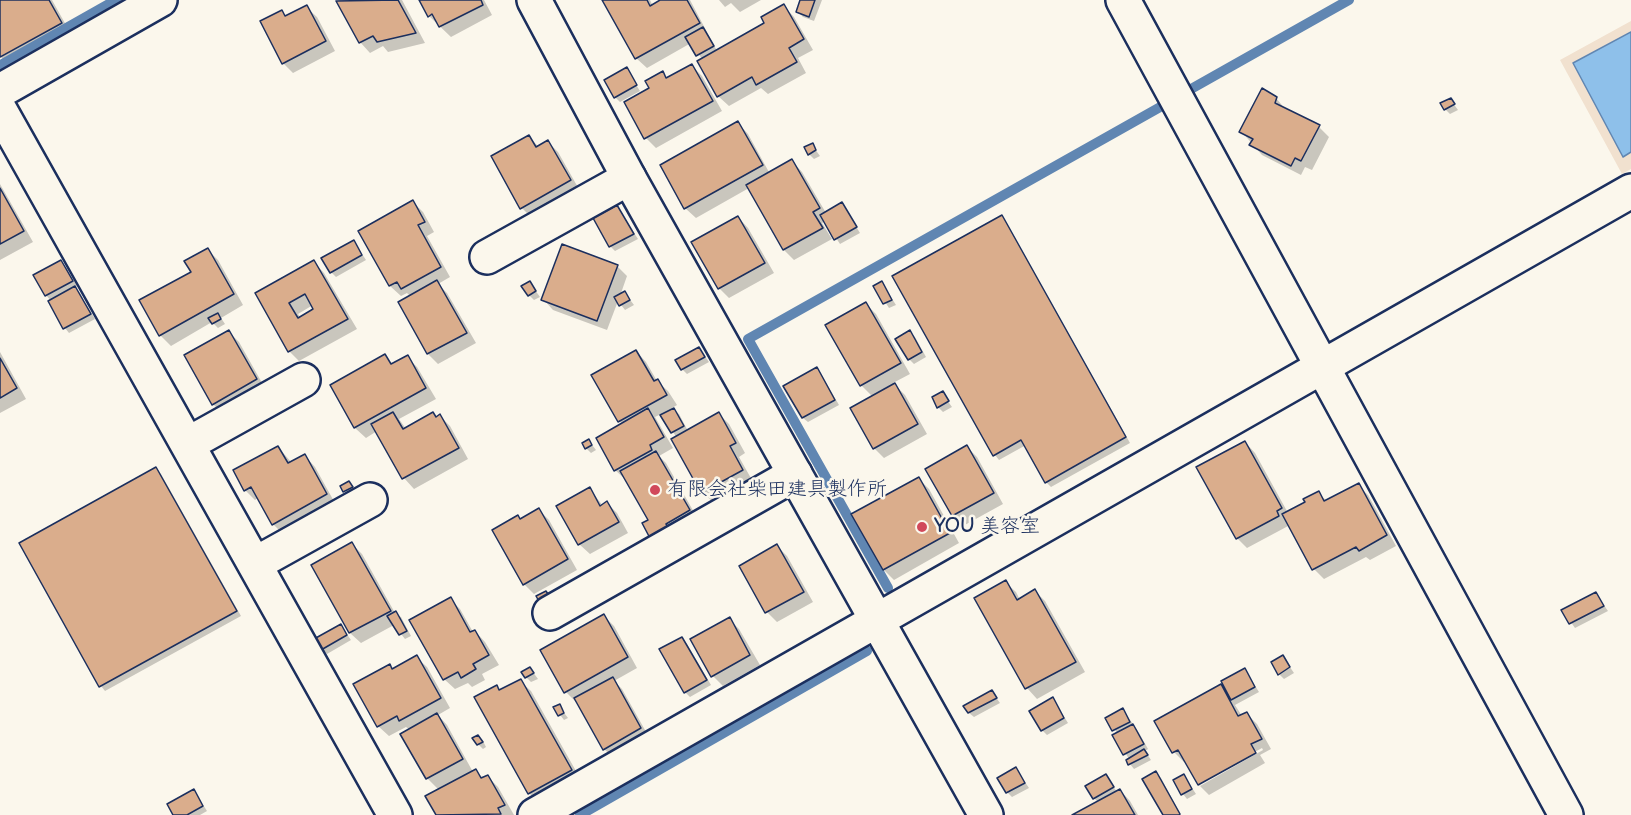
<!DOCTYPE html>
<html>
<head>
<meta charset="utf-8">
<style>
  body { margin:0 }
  canvas { display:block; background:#fbf7ec }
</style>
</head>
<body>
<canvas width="1631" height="815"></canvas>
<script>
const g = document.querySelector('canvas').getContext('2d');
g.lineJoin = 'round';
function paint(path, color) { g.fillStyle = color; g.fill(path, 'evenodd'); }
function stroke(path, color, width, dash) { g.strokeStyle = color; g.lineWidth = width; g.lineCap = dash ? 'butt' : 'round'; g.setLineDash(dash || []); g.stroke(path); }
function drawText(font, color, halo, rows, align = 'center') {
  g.font = font + ' "Balsamiq Sans","Klee One",sans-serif'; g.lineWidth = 5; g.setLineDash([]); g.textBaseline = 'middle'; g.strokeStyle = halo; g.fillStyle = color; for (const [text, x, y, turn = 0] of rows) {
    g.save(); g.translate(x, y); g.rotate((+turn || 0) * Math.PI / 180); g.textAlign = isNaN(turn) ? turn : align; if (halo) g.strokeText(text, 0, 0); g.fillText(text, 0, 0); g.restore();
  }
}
paint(new Path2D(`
  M1631,21V169L1622,174L1560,60Z`), '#f1e1cf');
const water = new Path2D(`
  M1631,32V152L1623,157L1573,63Z`);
paint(water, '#8ec0ea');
stroke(water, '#6086b2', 1.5);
paint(new Path2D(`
  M0,0H52L71,34L10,67L0,56Z
  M340,0H402L425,43L388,52L383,46L370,53L360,42L338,1Z
  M420,0H484L492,15L451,37L429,16Z
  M604,0H650L653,6L663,0H690L717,51L766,24L784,6L794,17L813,50L798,58L806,73L768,94L761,88L729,106L718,96L702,59L691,43L647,68L636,58Z
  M719,0H761L740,12L731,3L725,7Z
  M802,0H822L814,21L803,17L798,12Z
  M306,7L317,17L335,51L293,73L283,63L281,12L286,17Z
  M692,66L702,76L722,111L656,148L646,138L626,103L651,88L662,73L668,79Z
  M626,69L640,91L620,102L615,97Z
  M1276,98L1286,110L1319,127L1329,137L1312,170L1305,167L1301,175L1262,155L1241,131Z
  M1450,99L1458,110L1450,114L1445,109Z
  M738,123L748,134L770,174L792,161L802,172L826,213L842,204L860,233L840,244L825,221L822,223L832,239L794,260L784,250L749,188L696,218L685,208Z
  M529,137L539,147L548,142L558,152L580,191L532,218L522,208Z
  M812,145L820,156L814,159L809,154Z
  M0,184L33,242L0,260Z
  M412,201L423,212L434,232L427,236L450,277L438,284L447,293L476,343L438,364L428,354L400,303L411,297L407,293L401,296L390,286L360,231Z
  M617,207L638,239L615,251L610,246Z
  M738,217L748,228L774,273L729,298L719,288Z
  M1001,217L1006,222L1130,443L1051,487L1046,482L1026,445L999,460L995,455Z
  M354,242L366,260L336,277L331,272Z
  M208,250L218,260L243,305L221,318L225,324L218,328L212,322L171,346L160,335L141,301L193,272Z
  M61,262L66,267L77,286L75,288L80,293L95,319L69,333L65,328L51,301L46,295Z
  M314,262L324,273L357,329L299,361L289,351L257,294ZM313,305L315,309L301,318L298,314Z
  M617,266L627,276L620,296L625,293L634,305L625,310L618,301L607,330L553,310L543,299Z
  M530,283L540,297L534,300L529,295Z
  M882,283L896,305L889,308L875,286Z
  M866,304L876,314L910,374L893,383L905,395L927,434L884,458L874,448L873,397L861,385Z
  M229,332L239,342L266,390L223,414L213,404Z
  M910,332L915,337L926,357L914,364L909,359Z
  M699,348L709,362L687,374L682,369Z
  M636,351L646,362L657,381L668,391L677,405L672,408L679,414L688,431L719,414L729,424L745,453L739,457L752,480L713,502L702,492L677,438L661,414L655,417L673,448L659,456L666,463L699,521L675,534L650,521L626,480L615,470L623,424L619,421Z
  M0,352L26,399L0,413Z
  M385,356L393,365L407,357L417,367L436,399L399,419L406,429L433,414L437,418L440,416L450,426L468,459L414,489L404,478L377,431L366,438L355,428L332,386Z
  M816,369L821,374L839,405L808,422L803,418L785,386Z
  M942,393L952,407L943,412L938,407Z
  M589,441L596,450L591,453L586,448Z
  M1245,442L1255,453L1288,513L1307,503L1318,493L1327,501L1358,485L1368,495L1396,546L1370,560L1366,557L1324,579L1314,569L1290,525L1247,548L1237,538Z
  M278,447L292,463L305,456L315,467L336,505L283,534L273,524L258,498L255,500L245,490Z
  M967,447L977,457L1003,504L963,526L953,516L927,470Z
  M156,469L161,474L241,616L105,691L101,686L21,544Z
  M918,478L929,489L959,543L894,580L884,570L853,515Z
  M349,483L357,493L349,496L342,486Z
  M590,489L603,506L607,503L617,513L628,533L590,554L579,544Z
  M539,510L549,520L577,570L534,594L524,584L521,520Z
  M352,544L362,554L395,613L401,617L411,636L405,639L394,625L361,643L350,633L313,566Z
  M777,546L787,556L813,602L777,622L767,612Z
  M1005,582L1016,592L1020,600L1035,591L1045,601L1085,672L1037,699L1027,688L976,598Z
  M1596,594L1608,611L1575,628L1563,611Z
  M450,599L460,609L473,632L475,631L485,642L499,665L482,674L485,680L472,687L468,683L455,689L444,679Z
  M604,616L614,626L637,668L614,681L622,689L650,739L615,759L604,749L578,701L576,702L566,692Z
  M729,619L739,629L760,665L723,686L713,676Z
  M341,626L351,640L327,654L322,649Z
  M682,639L687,644L711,685L690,697L685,692Z
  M416,657L427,667L450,708L438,715L447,725L473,772L476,771L484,779L487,776L498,787L514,815H438L427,797L439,790L427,778L410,730L406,727L389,736L378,726L389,665L394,670Z
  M1283,657L1294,673L1284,679L1279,674Z
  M530,668L538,679L531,682L526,677Z
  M1245,670L1259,692L1235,705L1242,716L1247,714L1257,724L1271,749L1260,755L1265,763L1209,795L1200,786L1263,750L1262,748L1200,782V786L1186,761L1184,762L1174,752L1220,686L1229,695Z
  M520,681L531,691L581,780L540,803L529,793L476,698L496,687L501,691Z
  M992,692L1000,703L974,717L969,713Z
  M1053,699L1068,723L1047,735L1042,730Z
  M559,706L568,718L564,720L555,708Z
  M1123,710L1138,731L1148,749L1145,751L1151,760L1134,769L1130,764L1128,760L1129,759L1115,736L1118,734L1107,719Z
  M478,736L483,741L486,747L483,749L478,744Z
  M1016,769L1029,788L1012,797L1007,792Z
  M1156,773L1161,778L1181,815H1165Z
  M1106,776L1117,792L1120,790L1130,801L1138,815H1075L1098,802L1094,798Z
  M1184,776L1196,794L1187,799L1183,794Z
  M194,791L207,811L200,815H174Z`), '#0003');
stroke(new Path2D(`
  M1,65L116,0
  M1191,89L1349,0
  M888,588L748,339L1162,106
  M580,815L867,651`), '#6086b2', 10);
const building = new Path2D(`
  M0,0H49L62,23L0,57Z
  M398,0L416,33L377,42L373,36L359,43L336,1Z
  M419,0H481L483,5L439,27L432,14L428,17Z
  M602,0H647L650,6L660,0H687L700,23L635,59Z
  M800,0H815L809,17L796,12Z
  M784,4L804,39L789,48L797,62L756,85L752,77L717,97L697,61L764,23L761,17Z
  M307,5L326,41L282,64L260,21L282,10L285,16Z
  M703,27L714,46L696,56L685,37Z
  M692,64L713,101L644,139L624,102L649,88L645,81L663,71L666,78Z
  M627,67L637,85L614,98L604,80Z
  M1262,88L1277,97L1275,103L1320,125L1301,161L1295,158L1291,166L1249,145L1253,139L1239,132Z
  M1451,98L1455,104L1444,110L1440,103Z
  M738,121L763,165L684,209L660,165Z
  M529,135L536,147L548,140L571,180L520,209L491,156Z
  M813,143L816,150L808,155L804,147Z
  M792,159L820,208L813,212L823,228L783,250L746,185Z
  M0,188L24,231L0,244Z
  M413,200L425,222L418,225L441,267L401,289L397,282L389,286L358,231Z
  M842,202L857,227L834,240L820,215Z
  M617,205L634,234L609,247L593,218Z
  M1002,215L1126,437L1045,483L1021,440L993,456L892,276Z
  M738,216L765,263L718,289L691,242Z
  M354,240L362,255L330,273L321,258Z
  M562,244L618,265L597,321L541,300Z
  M208,248L234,294L159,336L139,300L191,272L184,261Z
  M61,260L73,281L45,296L33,275Z
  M314,260L348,319L288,352L255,293ZM305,294L313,309L298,318L289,303Z
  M437,280L467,333L427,354L398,302Z
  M530,281L536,291L528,296L521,286Z
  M882,281L892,300L883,304L873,286Z
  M75,286L91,314L63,329L48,301Z
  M625,291L630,300L619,306L614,297Z
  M866,302L901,363L860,386L825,325Z
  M218,313L221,319L212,324L208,318Z
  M229,330L257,379L212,405L184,355Z
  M910,330L922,352L908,360L895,339Z
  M699,347L705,357L681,370L675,360Z
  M636,350L654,381L658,379L667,395L618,422L591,375Z
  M385,354L391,364L408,355L426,388L354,428L330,385Z
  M0,358L17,388L0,398Z
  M817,367L835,400L802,418L783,386Z
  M895,383L918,424L873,449L850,408Z
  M943,391L949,401L937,408L932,397Z
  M648,408L664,437L650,445L652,450L614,471L596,438Z
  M674,408L684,426L671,433L660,415Z
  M393,412L403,429L433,412L436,417L440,414L459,448L402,479L371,424Z
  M719,412L736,443L730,446L743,470L701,493L671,439Z
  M589,439L592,445L585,449L582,443Z
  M1245,441L1282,508L1277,511L1279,516L1236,539L1196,467Z
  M967,445L994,493L952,516L925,469Z
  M278,446L288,463L305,454L327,494L272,525L251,487L244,491L233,470Z
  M656,451L690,510L666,524L671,531L652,542L642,523L648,520L620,471Z
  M156,467L237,611L99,687L19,543Z
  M919,477L950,533L883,570L851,514Z
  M349,481L353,487L343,492L340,486Z
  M1359,483L1387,535L1359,551L1356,547L1312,570L1282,514L1305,502L1303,499L1319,491L1324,501Z
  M590,487L600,506L607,501L619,522L578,545L556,506Z
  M539,508L568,559L523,585L492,530L518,515L520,519Z
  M352,542L391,611L349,633L311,565Z
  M777,544L804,592L765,613L739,566Z
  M1006,580L1017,600L1035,589L1076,662L1025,689L974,598Z
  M546,591L550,597L540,603L536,596Z
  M1596,592L1604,606L1569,624L1561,610Z
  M451,597L470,632L475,630L489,655L473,664L476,669L461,678L458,672L443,680L409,620Z
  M396,611L407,631L399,635L387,616Z
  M604,614L628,657L564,693L540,650Z
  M730,617L750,655L711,677L690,639Z
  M341,624L347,635L321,650L314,639Z
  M682,637L707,680L684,693L659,649Z
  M417,655L441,698L399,721L397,716L377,727L353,684L390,664L392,669Z
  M1283,655L1290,667L1278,675L1271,662Z
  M530,667L534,673L525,678L521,672Z
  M1245,668L1255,687L1231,700L1221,681Z
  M613,677L641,728L603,750L574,698Z
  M521,679L572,770L528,794L474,697L497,685L499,690Z
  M1221,684L1238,716L1247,712L1262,739L1251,744L1256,753L1198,785L1178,750L1172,753L1154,721Z
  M992,690L997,698L968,713L963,706Z
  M1053,697L1064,718L1041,731L1029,711Z
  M560,704L564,713L558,716L553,707Z
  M1123,708L1130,722L1112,731L1105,718Z
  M437,713L463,759L426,779L400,734Z
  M1133,724L1144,744L1123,755L1112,735Z
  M478,735L483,742L477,745L472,738Z
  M1144,749L1148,755L1128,765L1126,760Z
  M1016,767L1025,783L1006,793L997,778Z
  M476,769L481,778L488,775L505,805L498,808L501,814L436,815L425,796Z
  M1156,771L1180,814L1179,815H1163L1142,779Z
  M1106,774L1114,787L1093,799L1085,786Z
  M1184,774L1192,789L1181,795L1173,780Z
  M194,789L203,806L187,815H173L167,804Z
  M1120,789L1135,815H1072Z`);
paint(building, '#daad8c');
stroke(building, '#1b2f5e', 1.5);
const street = new Path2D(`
  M1123,0L1566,815
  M0,91L160,0
  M0,110L395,815
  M487,257L629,178
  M188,444L303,380
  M255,564L370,500
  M550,613L795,474`);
const secondary = new Path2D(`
  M534,0L629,178L986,815
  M535,815L1631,191`);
stroke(street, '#1b2f5e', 38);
stroke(secondary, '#1b2f5e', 38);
stroke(street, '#fbf7ec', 33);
stroke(secondary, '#fbf7ec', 33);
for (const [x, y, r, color] of [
  [655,490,6,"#d1495b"],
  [922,527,6,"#d1495b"]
]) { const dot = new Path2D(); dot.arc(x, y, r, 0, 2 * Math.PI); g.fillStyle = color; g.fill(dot); stroke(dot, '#fbf7ec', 2); }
drawText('20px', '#1b2f5e', '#fbf7ec', [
  ["有限会社柴田建具製作所",667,490],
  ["YOU 美容室",934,527]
], 'left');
</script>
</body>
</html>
